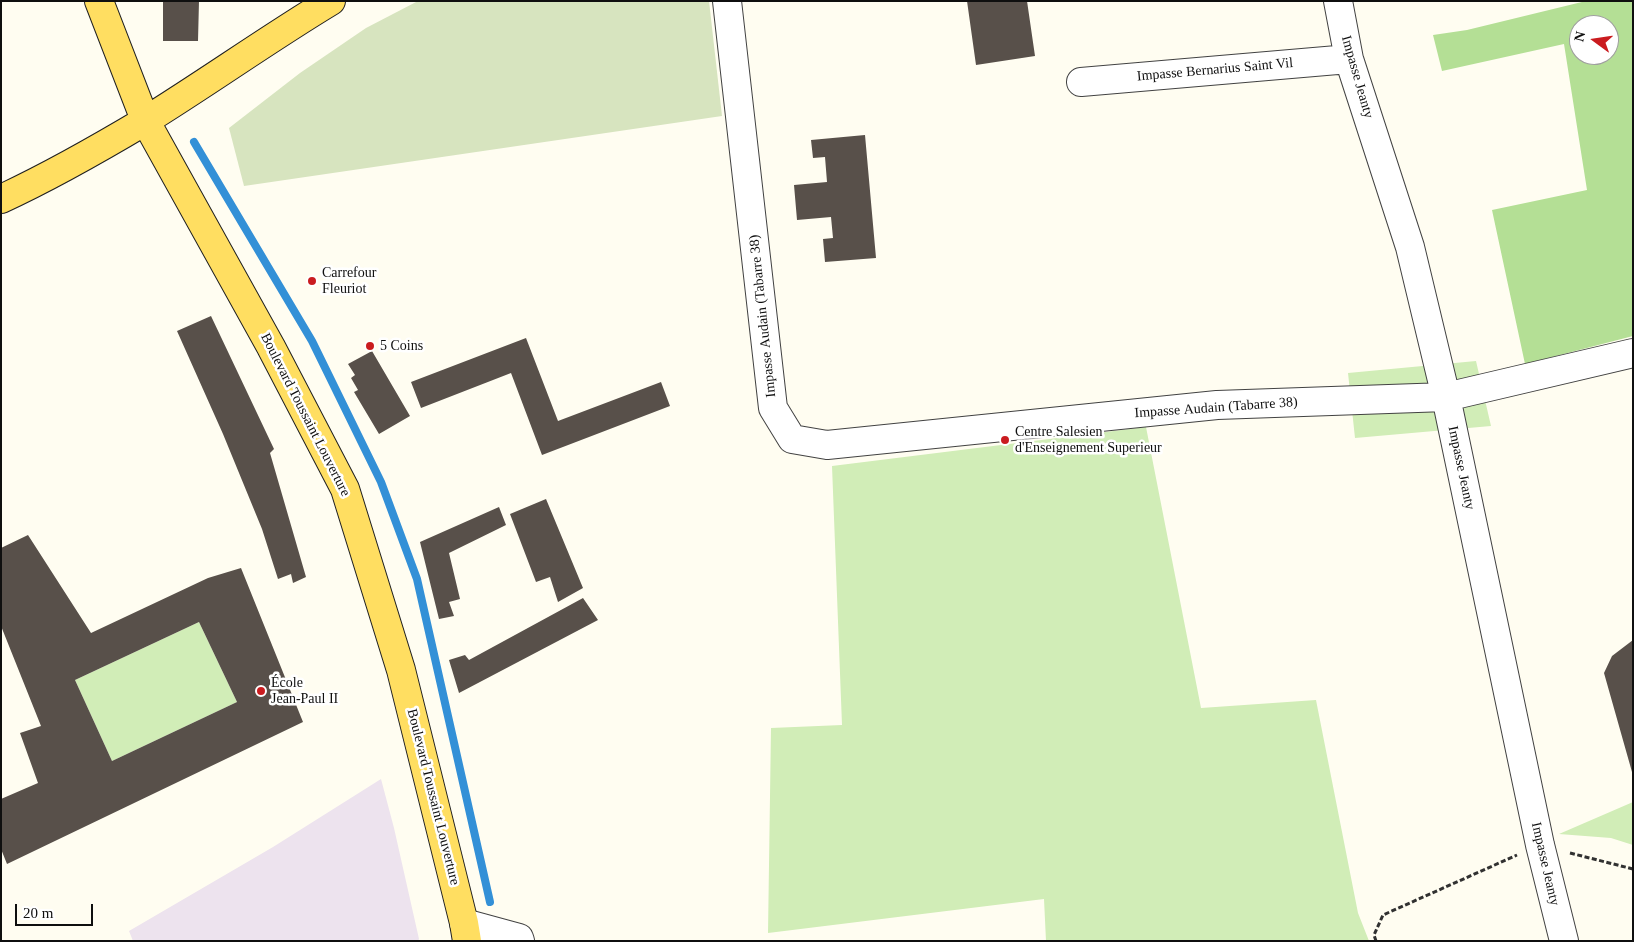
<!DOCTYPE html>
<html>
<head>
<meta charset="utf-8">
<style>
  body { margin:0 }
  #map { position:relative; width:1634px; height:942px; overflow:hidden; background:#fffdf1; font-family:Georgia,serif }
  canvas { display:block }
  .frame { position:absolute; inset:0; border:2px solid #0f0f0f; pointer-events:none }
  .north { position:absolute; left:1569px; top:15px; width:50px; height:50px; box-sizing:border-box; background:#fff; border:1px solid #9f9f9f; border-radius:50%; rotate:284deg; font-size:14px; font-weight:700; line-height:20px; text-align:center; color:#0f0f0f }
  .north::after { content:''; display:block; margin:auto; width:18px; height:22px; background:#ca1c1f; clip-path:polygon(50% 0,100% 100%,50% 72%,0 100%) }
  .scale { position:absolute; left:15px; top:904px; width:78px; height:22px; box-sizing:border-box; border:2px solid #0f0f0f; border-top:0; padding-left:6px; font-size:15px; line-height:18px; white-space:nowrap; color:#0f0f0f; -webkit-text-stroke:4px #fff; paint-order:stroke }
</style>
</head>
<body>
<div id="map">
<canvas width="1634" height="942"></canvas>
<div class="frame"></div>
<div class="north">N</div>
<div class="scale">20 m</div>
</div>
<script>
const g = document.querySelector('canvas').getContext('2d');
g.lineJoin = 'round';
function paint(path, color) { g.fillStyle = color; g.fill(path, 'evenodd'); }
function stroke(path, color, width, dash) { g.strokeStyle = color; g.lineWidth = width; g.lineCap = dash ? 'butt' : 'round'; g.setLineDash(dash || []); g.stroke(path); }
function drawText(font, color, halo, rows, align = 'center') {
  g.font = font + ' Georgia,serif'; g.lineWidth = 5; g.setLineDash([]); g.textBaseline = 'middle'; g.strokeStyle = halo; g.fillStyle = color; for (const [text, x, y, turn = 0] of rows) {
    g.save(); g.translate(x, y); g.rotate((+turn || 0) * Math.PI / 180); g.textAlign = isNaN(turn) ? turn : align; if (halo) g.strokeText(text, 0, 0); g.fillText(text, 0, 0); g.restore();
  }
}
paint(new Path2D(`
  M381,779L394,828L419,939L418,941H133L129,931L273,847Z`), '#ede3ee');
paint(new Path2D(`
  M1476,361L1491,426L1355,438L1348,373Z
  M1146,427L1201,708L1316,700L1358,913L1369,941H1046L1044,899L768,933L771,728L842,725L832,466Z
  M199,622L237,702L112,761L75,680Z
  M1633,802V845L1611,838L1559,834Z`), '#d1edb7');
paint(new Path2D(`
  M1586,1H1633V336L1525,364L1492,210L1587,190L1564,44L1442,71L1433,35L1467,30ZM1579,25H1609V55H1579Z`), '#b4df95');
paint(new Path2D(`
  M418,1H709L722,116L244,186L229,128L300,73L366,28Z`), '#d7e4bf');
stroke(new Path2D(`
  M194,142L312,341L381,482L417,579L490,902`), '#3390d7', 8);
paint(new Path2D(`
  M163,1H199L198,41H163Z
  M967,1H1027L1035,56L976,65Z
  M865,135L876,258L825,262L823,239L833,238L831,217L797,220L794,185L827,182L825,157L813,158L811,140Z
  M211,316L274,449L270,453L306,577L293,583L291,574L278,579L262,529L223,434L177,331Z
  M526,338L558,421L661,382L670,406L542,455L511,373L421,408L411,382Z
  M372,351L410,416L379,434L354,392L358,390L351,378L355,375L348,364Z
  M546,499L583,588L558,602L550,577L536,582L510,514Z
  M499,507L506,525L449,553L460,599L449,602L454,616L439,619L420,542Z
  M28,535L91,633L208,578L241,568L303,722L7,864L1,849V799L38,783L20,733L41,726L1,626V548ZM199,622L237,702L112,761L75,680Z
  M583,598L598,620L459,693L449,660L465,655L469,660Z
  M1633,640V772H1632L1604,673L1612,656Z`), '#58504a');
const minor = new Path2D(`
  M727,1L773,408L792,439L827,445L1217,405L1446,397L1633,353
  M1338,1L1349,59L1410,247L1446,397L1540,845L1564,941
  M1081,82L1349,59
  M464,923L519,938L520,941`);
const major = new Path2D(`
  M99,1L145,120L271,347L345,489L401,670L464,923L467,941
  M1,199C51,176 98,149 145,121C208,82 268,39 331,1`);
stroke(minor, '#424242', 30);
stroke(major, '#202020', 30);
stroke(new Path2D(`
  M1570,853L1633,869
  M1376,941L1374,935L1383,915L1517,855`), '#313131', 3, [5, 2.5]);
stroke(minor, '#fff', 28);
stroke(major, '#ffde61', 28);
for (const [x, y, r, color] of [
  [312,281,5,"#ca1c1f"],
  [370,346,5,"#ca1c1f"],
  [1005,440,5,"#ca1c1f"],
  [261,691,5,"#ca1c1f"]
]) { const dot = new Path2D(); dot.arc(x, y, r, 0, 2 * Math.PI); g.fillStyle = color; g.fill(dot); stroke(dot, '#fff', 2); }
drawText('14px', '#0f0f0f', '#fff', [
  ["Impasse Bernarius Saint Vil",1215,70,-5],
  ["Impasse Jeanty",1357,77,74],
  ["Impasse Audain (Tabarre 38)",763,316,-96],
  ["Impasse Audain (Tabarre 38)",1216,408,-4],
  ["Boulevard Toussaint Louverture",305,415,63],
  ["Impasse Jeanty",1461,468,78],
  ["Boulevard Toussaint Louverture",433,797,76],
  ["Impasse Jeanty",1545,864,77]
]);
drawText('14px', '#0f0f0f', '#fff', [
  ["Carrefour",322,273],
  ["Fleuriot",322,289],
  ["5 Coins",380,346],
  ["Centre Salesien",1015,432],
  ["d'Enseignement Superieur",1015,448],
  ["École",271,683],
  ["Jean-Paul II",271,699]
], 'left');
</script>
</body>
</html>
